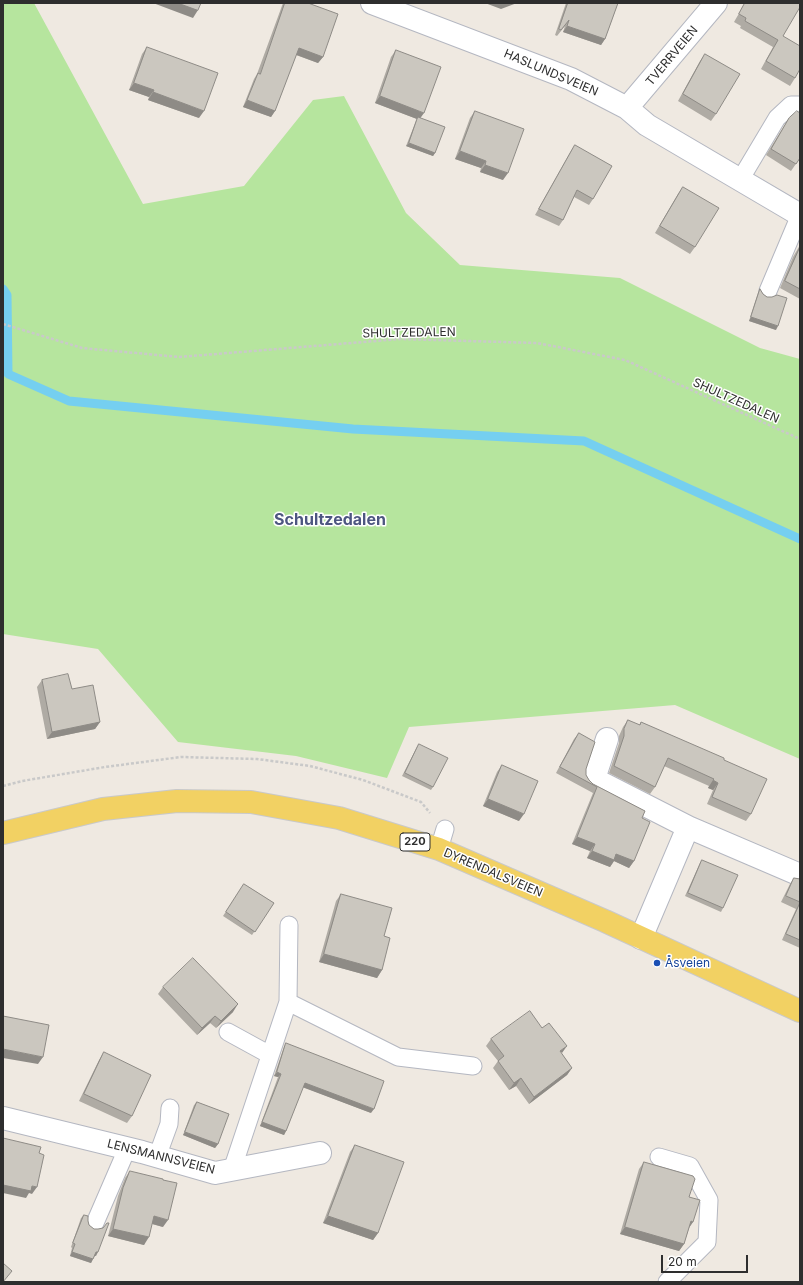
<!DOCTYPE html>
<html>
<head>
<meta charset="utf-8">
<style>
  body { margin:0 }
  #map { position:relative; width:803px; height:1285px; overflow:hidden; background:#efe9e1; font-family:Inter,sans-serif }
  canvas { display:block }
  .frame { position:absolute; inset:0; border:4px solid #2e2e2e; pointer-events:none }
  .scale { position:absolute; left:661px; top:1255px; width:87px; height:18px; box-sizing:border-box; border:2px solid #2e2e2e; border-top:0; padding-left:5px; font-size:12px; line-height:14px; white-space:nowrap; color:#2e2e2e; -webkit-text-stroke:3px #fff; paint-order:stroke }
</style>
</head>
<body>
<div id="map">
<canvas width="803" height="1285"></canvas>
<div class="frame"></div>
<div class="scale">20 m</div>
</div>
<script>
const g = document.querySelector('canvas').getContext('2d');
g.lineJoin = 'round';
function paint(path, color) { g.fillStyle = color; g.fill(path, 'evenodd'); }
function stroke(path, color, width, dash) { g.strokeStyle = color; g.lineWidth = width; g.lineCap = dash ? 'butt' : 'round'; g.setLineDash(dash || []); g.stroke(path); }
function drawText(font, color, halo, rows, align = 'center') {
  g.font = font + ' Inter,sans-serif'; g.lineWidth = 3; g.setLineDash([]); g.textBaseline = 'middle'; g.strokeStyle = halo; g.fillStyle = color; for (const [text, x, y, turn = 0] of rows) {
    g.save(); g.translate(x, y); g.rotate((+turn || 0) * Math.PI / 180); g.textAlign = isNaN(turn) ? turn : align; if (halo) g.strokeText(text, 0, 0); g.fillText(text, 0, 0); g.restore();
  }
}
paint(new Path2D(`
  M3,3H34L143,204L244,186L313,100L344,96L406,213L460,265L620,278L760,348L800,359V759L675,705L409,727L387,778L296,756L178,742L98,649L3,634Z`), '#b6e59e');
stroke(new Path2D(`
  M3,289L7,295L8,374L69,401L353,429L584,441L800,539`), '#75cff0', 9);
const service = new Path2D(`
  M740,180L777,118L791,105H800
  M768,291L800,215
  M439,849L445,829
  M288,1002L289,925
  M228,1032L270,1055
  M157,1157L169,1124L170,1108
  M659,1157L690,1166L709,1200L707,1242L667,1282
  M232,1170L288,1002L398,1057L473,1066
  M95,1223L127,1149`);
const minor = new Path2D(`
  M372,3L571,79L627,108L647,125L800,215
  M627,108L716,3
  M607,739L594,779L688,827
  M641,938L688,827L800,875
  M3,1118L142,1152L215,1173L320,1153`);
const primary = new Path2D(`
  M3,833L103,809L177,801L251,802L339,818L439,849L605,921L800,1011`);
stroke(service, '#b4b7c1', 19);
stroke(minor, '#b4b7c1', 24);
stroke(primary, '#c9c9c9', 24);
stroke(new Path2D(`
  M3,324L82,348L179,357L400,339L537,343L625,360L800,439
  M3,786L22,781L105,767L181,757L257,759L310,766L363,780L421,802L430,813`), '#c9c9c9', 2.5, [3, 2]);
stroke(service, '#fff', 17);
stroke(minor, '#fff', 22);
stroke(primary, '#f2d163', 22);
paint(new Path2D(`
  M283,3H308L323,57L318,63L296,55L275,111L271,117L243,107L254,79L257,74Z
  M566,3H618L605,39L601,45L563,32L565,26L557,36L555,35Z
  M745,3H800L783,36L795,78L790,86L761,69L773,47L740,28L741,26L734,22Z
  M147,47L199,118L148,100L149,97L129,90L142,54Z
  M396,50L420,118L435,153L433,156L406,146L416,121L417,119L375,103L391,57Z
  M705,54L716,114L711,121L678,101L700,61Z
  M475,111L503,180L480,172L481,168L455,159L470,118Z
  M789,118L800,158L791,171L766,155Z
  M575,145L593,199L589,205L574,197L563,220L559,226L535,215L571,151Z
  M683,187L695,247L690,254L655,233L678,194Z
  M800,245V299L780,288L793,257Z
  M760,289L763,294L767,297L776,330L749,321L758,293Z
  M42,680L72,689L100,722L95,729L47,739L37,687Z
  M628,720L639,725L641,722L724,760L751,814L746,821L707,804L713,790L708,788L709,786L664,766L655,787L650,794L609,773L619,743V736L623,727Z
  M579,733L586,769V775L589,780L593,784L645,811L642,818L634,861L629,868L614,861L610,867L587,858L590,851L572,844L593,793L556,773L574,739Z
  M419,744L433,787L431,790L402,776L417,747Z
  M502,765L519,821L483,806L497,772Z
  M702,860L723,908L721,912L685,896L700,863Z
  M794,878L800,879V948L782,940L796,909L781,902L790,884Z
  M244,884L274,903L252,935L223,916Z
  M341,894L384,936L382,970L377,978L319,962L336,901Z
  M163,987L233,1012L216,1028L210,1023L197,1035L158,994Z
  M491,1039L562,1054L572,1068L567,1075L529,1104L516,1086L509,1090L493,1068L498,1061L486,1046Z
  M286,1043L371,1113L303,1087L286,1131L284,1135L260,1126L278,1077L274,1076L284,1047Z
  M104,1052L132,1116L127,1123L79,1101L99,1060Z
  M197,1102L218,1144L215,1148L183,1135L194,1105Z
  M355,1145L378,1233L373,1240L323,1223L350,1152Z
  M644,1162L693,1222L689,1228L684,1244L679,1251L620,1234L639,1169Z
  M130,1171L163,1227L152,1224L144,1245L108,1236L118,1196L125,1178Z
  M84,1215L88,1221L96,1256H95L93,1259L91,1263L70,1256L72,1248L71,1247L81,1218Z`), '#afaba4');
paint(new Path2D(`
  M153,3H178L198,10L193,18Z
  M485,3H517L501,9Z
  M567,26L605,39L601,45L563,32Z
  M299,48L323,57L318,63L294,54Z
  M134,83L154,90L149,97L129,90Z
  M153,92L204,111L199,118L148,100Z
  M380,96L424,113L419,120L418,117L417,119L375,103Z
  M247,100L275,111L271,117L243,107Z
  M409,143L435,153L433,156L406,146Z
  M460,151L486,161L481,168L455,159Z
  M485,165L508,173L503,180L480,172Z
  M751,317L778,326L776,330L749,321Z
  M100,722L95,729L47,739L52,732Z
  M713,780L718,783L713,790L708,788Z
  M488,799L524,814L519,821L483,806Z
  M577,837L595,844L590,851L572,844Z
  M592,851L616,854L634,861L629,868L614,861L610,867L587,858Z
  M324,954L382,970L377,978L319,962Z
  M238,1004L233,1012L216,1028L221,1021Z
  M215,1016L210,1023L197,1035L202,1028Z
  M567,1046L562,1053L560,1051Z
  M3,1049L43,1057L38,1064L3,1058Z
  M572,1068L567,1075L529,1104L534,1097Z
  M277,1072L281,1074L278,1077L274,1076Z
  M521,1078L516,1086L509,1090L514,1083Z
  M305,1083L374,1109L371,1113L302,1087Z
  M262,1122L286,1131L284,1135L260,1126Z
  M185,1132L218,1144L215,1148L183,1135Z
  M3,1185L32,1186L37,1187L32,1194L29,1193L26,1198L3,1193Z
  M154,1216L168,1220L163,1227L149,1223Z
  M328,1216L378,1233L373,1240L323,1223Z
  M691,1221L693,1222L688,1229Z
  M625,1227L684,1244L679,1251L620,1234Z
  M113,1229L149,1237L144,1245L108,1236Z
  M72,1252L93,1259L91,1263L70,1256Z
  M96,1252H98L96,1256L93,1255Z`), '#8e8b86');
const building = new Path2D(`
  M178,3H201L198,10Z
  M285,3H308L338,14L323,57L299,48L275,111L247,100L258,73L260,74Z
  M568,3H618L605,39L567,26L569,20L561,30L559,29Z
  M745,3H800V7L783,36L800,46V69L795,78L766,61L778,40L745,21L746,18L739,14Z
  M147,47L218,73L204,111L153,92L154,90L134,83Z
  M396,50L441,67L424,113L380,96Z
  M705,54L740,74L716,114L683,94Z
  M475,111L524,129L508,173L485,165L486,161L460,151Z
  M797,111L800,113V158L796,164L771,149L789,118Z
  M418,117L445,127L435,153L409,143Z
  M575,145L612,166L593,199L577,190L563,220L539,209Z
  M683,187L719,208L695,247L660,226Z
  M800,247V289L785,281Z
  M760,289L763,294L767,297H772L777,295L787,298L778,326L751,317Z
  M68,674L72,689L93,685L100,722L52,732L42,680Z
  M628,720L640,725L641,722L724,758V760L767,779L751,814L712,797L718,783L713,780L714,779L668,758L655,787L614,766L624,736V729Z
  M579,733L595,742L586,769V775L589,780L593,784L645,811L642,818L650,822L634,861L616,854L614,860L592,851L595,844L577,837L597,787L560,767Z
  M419,744L448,758L433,787L405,773Z
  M502,765L538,781L524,814L488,799Z
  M702,860L738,875L723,908L688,893Z
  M794,878L800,879V902L786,896Z
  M244,884L274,903L255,932L226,912Z
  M341,894L392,908L384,936L390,938L382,970L324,954Z
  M800,903V940L786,934Z
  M193,958L238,1004L221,1021L215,1016L202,1028L163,987Z
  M530,1011L542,1028L549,1023L567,1046L560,1051L572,1068L534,1097L521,1078L514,1083L498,1061L504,1056L491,1039Z
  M3,1016L49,1025L43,1057L3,1049Z
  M286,1043L384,1081L374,1109L305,1083L286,1131L262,1122L281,1074L277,1072Z
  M104,1052L151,1075L132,1116L84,1094Z
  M197,1102L229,1114L218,1144L185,1132Z
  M3,1138L41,1147L39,1153L44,1155L37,1187L32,1186L31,1191L3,1185Z
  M355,1145L404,1162L378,1233L328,1216Z
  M644,1162L693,1176L695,1179L689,1197L700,1200L693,1222L691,1221L684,1244L625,1227Z
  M130,1171L163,1179V1180L177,1183L168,1220L154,1216L149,1237L113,1229L123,1188Z
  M84,1215L88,1216V1221L89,1225L94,1229H98L103,1228L107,1223H109L98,1252H96L93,1259L72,1252L75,1244L73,1243Z
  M3,1263L12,1271L3,1282Z`);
paint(building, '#cbc7bf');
stroke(building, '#8e8b86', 1);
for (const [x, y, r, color] of [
  [657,963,4,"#1a4fb4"]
]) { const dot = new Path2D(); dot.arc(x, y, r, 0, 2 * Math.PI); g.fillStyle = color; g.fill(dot); stroke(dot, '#fff', 1.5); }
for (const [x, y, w] of [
  [415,842,30]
]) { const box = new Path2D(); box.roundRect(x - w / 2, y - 9, w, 18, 3); g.fillStyle = '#fff'; g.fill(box); stroke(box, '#2e2e2e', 1); }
drawText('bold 11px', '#2e2e2e', null, [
  ["220",415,842]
]);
drawText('12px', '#2e2e2e', '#fff', [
  ["TVERRVEIEN",672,56,-50],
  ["HASLUNDSVEIEN",551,73,23],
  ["SHULTZEDALEN",409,333,-1],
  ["SHULTZEDALEN",736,401,24],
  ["DYRENDALSVEIEN",493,873,23],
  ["LENSMANNSVEIEN",161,1157,14]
]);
drawText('12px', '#164399', '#fff', [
  ["Åsveien",665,963]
], 'left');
drawText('bold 16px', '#4d5680', '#fff', [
  ["Schultzedalen",330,520]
]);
</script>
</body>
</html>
